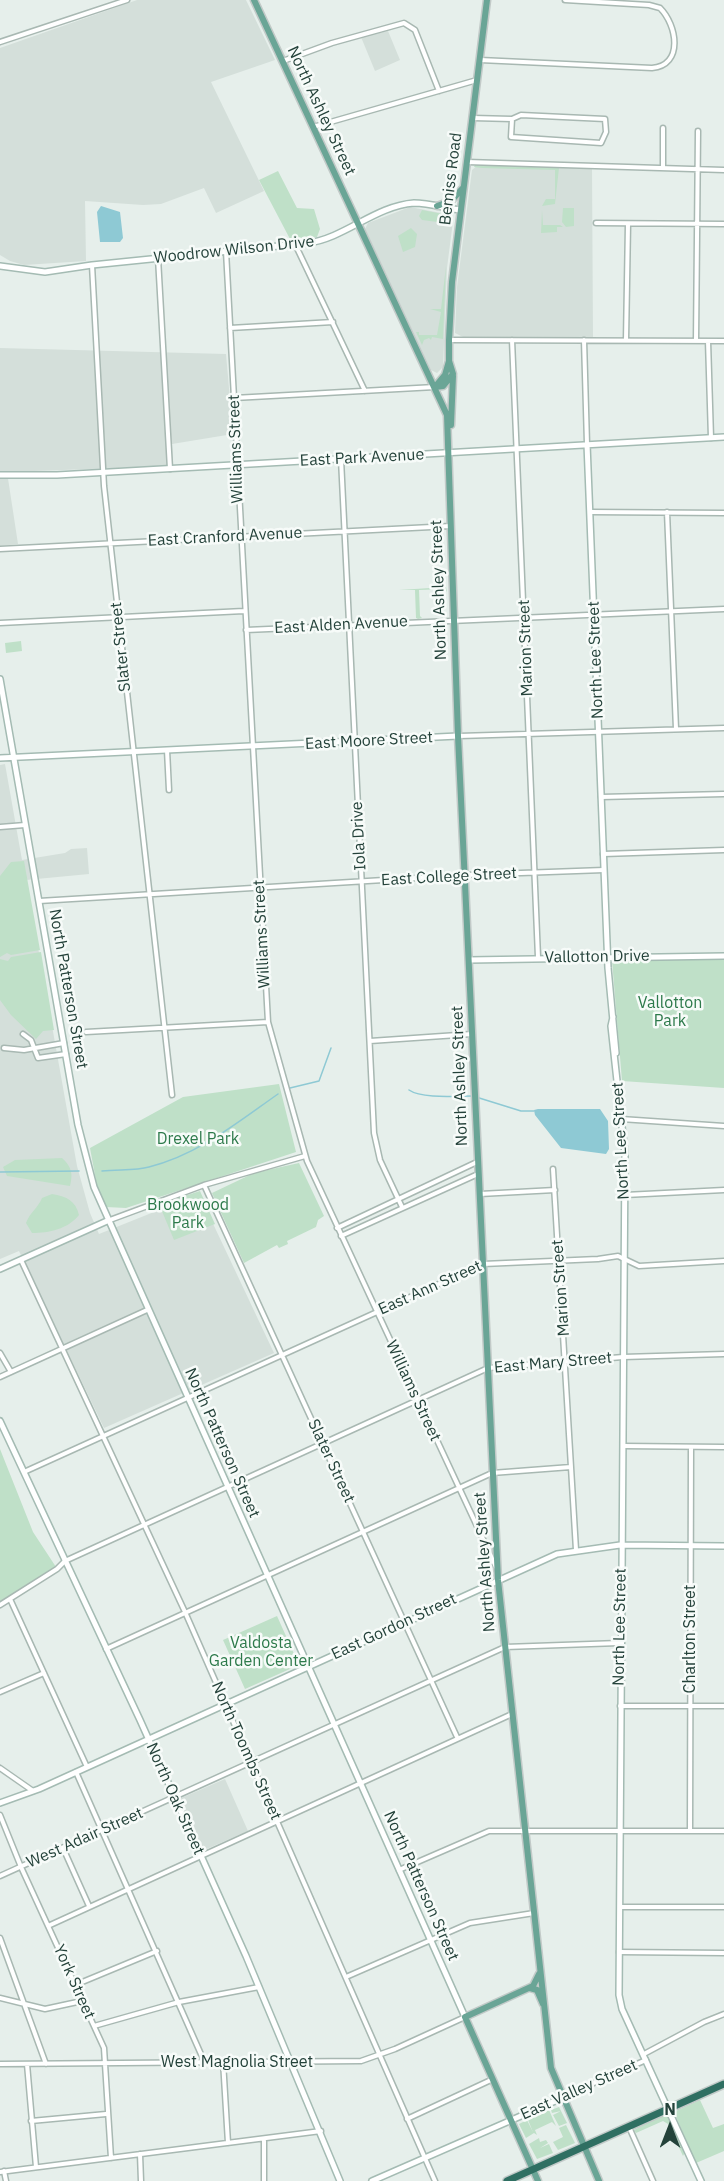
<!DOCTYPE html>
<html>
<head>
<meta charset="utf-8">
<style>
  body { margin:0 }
  #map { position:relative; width:724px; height:2181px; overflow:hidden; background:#e6efeb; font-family:"IBM Plex Sans",sans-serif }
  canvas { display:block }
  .north { position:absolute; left:640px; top:2097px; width:60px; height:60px; -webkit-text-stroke:4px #f7fbf9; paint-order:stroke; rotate:0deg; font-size:16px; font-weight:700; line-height:24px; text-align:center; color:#24423a }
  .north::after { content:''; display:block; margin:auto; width:21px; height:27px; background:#24423a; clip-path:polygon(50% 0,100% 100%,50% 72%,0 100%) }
</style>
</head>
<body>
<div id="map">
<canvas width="724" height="2181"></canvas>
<div class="north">N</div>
</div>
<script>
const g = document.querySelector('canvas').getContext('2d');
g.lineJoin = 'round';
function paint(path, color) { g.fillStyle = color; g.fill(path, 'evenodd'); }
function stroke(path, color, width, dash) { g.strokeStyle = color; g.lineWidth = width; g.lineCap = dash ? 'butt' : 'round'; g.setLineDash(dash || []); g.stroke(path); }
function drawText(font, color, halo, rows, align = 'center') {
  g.font = font + ' "IBM Plex Sans",sans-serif'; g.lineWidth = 5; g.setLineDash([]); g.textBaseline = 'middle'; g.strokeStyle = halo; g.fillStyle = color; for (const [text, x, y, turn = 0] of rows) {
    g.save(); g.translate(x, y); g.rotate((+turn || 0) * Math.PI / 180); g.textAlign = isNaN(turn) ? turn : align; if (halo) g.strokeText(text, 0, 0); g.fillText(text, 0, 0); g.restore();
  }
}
paint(new Path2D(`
  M137,0H246L275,60L211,82L264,191L216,213L204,188L161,204L143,205L85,201L86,261L24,265L10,261L0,255V48Z
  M388,31L400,60L375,71L361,37Z
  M478,165L592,168L593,338L463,337L455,333L457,287L472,170Z
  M410,207L446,214L453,221L447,268L443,367L437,373L431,370L365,229L368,223Z
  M0,348L226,354L233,434L172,444L173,466L7,472L18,544L0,546Z
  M5,764L22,860L65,853L71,849L87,848L89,874L26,880L77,1166L90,1213L99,1234L199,1194L274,1353L104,1428L19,1251L0,1259V765Z
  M225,1779L248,1831L202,1851L179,1799Z`), '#d4dfda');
paint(new Path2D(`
  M475,165L559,168L555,204L542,206L546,199H555V170L482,168L474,167Z
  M278,171L297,208L314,209L320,229L317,237L290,239L259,180Z
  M563,208H574V226L566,227L562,222Z
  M422,210L448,215L453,224L422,220L419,216Z
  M542,210L543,225H560L563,227H557V232L541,233Z
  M411,228L417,234L415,247L403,252L398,236Z
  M446,266L443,339L432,337L431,340L429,338L424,340L422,345L416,332H419V335H437L441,312L430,309H441Z
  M446,587L447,592L445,589L419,590L420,616L422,618L418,619L416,618L415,590H399Z
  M21,641L22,651L6,653L5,643Z
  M24,861L40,950L11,955L7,953L0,957V876L11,862Z
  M41,952L54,1030L43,1031L36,1039L11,1015L0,1000V959L8,961L11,957Z
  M724,958V1088L622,1081L612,960Z
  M279,1084L296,1152L126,1208L106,1207L97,1186L90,1148L183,1097Z
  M62,1158C72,1167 73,1174 70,1186L7,1176L3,1167L15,1160Z
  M299,1163L324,1216L318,1220L316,1227L287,1241L288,1244L279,1248L277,1245L244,1263L212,1193L254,1173Z
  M200,1191L215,1224L174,1240L159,1204Z
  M52,1194C66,1196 76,1201 79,1215C68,1229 49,1233 32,1233L26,1223C30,1212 38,1208 42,1198Z
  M0,1449L33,1532L56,1567L0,1602Z
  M277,1616L299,1665L245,1689L223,1640Z
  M700,2100L713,2128L724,2124V2151L696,2163L674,2112Z
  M559,2107L567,2123L559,2126L553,2115L561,2111L552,2113L551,2110Z
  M549,2110L556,2126L552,2122L535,2130L537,2135L534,2133L526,2138L519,2124L527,2120L533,2132L528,2120Z
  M665,2114L668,2115L685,2152L683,2156L668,2124L663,2121L636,2133L634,2130Z
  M566,2125L575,2143L558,2150L553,2142L563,2137L559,2128Z
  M539,2138L540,2142L546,2140L548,2143L540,2148L549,2144L553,2153L537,2159L529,2144Z`), '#bfe0c8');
paint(new Path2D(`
  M101,206L120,212L123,238L120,242H100L97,212Z
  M538,1109H600L608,1121L609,1149L606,1154L561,1148L535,1115L534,1110Z`), '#8ec9d4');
stroke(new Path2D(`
  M290,1088L319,1081L331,1048
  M409,1090C422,1099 456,1096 472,1096
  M476,1097L521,1111H534
  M102,1171C117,1169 135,1171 149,1167C198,1155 238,1122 278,1094
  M0,1172L79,1171`), '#8ec9d4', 1.5);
const street = new Path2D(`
  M0,42L127,0
  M480,60L652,68C684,65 677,25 660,8L649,5L565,0
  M283,61L332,43L404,23L415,30L439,91
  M473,118L512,119L521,115L605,119L606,132L601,143L511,137L512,119
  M313,127L477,80
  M467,162L724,170
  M663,168V128
  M596,223L724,224
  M295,244L365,391
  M226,251L268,1022L307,1161L496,1567
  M158,258L170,469
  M92,265L104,486L172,1095
  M230,328L333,322
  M449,340L724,341
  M512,340L538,957
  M584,340L587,444
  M626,340L628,224
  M696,341L698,131
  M708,341L711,438
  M234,398L435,387
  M341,459L374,1133L380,1160L402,1207
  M590,512L724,513
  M667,512L676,729
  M0,549L451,526
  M0,623L244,611
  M246,630L724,609
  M459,736L724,728
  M167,750L169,790
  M601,797L724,794
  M0,827L25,825
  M603,854L724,850
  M39,901L466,875L604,870
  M86,1032L268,1022
  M23,1034L31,1040L38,1058L66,1054
  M370,1041L472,1034
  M4,1048L24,1050L64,1043
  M621,1119L724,1126
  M553,1169L576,1550
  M204,1185L457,1737
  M480,1194L555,1190
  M625,1195L724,1190
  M107,1221L204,1185L305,1156
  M337,1228L477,1162
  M341,1236L478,1174
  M21,1260L185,1612L435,2181
  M0,1353L11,1372
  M0,1377L147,1310
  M623,1446L724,1447
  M24,1472L483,1264L598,1259L618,1256L639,1266L724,1261
  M10,1599L87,1767
  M0,1605L57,1569L65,1561L488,1368L623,1357L724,1354
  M106,1649L492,1473L571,1467
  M0,1692L44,1673
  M620,1706H724
  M0,1768L33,1791
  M76,1772L204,2061
  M0,1815L21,1867L104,2048L111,2158
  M690,1831L691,1447
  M63,1848L89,1906
  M399,1870L489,1831H724
  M0,1876L505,1647L619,1643
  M620,1907H724
  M48,1926L512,1714
  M0,1938L46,2064
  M619,1952L724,1953
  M346,1977L470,1923L534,1913
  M75,1985L157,1951
  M0,1998L45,2009L82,2001
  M94,2026L179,2002L259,1987
  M644,2054L704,2022L724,2014
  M223,2061L228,2143
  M0,2064L361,2061L395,2049L465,2017
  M27,2064L36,2167
  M562,2097L646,2060
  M407,2119L493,2079
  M31,2121L106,2114
  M629,2127L653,2181
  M264,2139V2181
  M140,2154L141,2181
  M4,2171L6,2181
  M0,2172L321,2131`);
const secondary = new Path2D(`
  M0,266L45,272L92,265L308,243C345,238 375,206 414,203C429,203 445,208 460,210
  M587,444L608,968L616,1053
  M0,475H57L724,437
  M0,679L78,1125L94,1187L465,2017
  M0,758L458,736
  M469,960L724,956
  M613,1017L611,1026L625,1154L619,1995L622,2009L701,2181
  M0,1269L107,1221
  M0,1421L140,1720L246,1956L340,2181
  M0,1803L39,1789L557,1554L620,1545L724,1546
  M372,2181L562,2098`);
const primary = new Path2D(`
  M254,0L447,415L458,736L498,1580L551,2068L599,2181
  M437,206L451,201L462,189
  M435,387L443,386L453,374L449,361V340L452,282L487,0
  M435,387L445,375L449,361
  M451,425L453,376
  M530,1988L537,1990L543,2004
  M538,2181L465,2017L533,1986L539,1974`);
const highway = new Path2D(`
  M507,2181L724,2084`);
stroke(street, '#a8b8b2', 7);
stroke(secondary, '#a4bbb3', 8);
stroke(primary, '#c2cac8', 9);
stroke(highway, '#c2cac8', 10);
stroke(street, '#fff', 4);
stroke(secondary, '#fff', 5);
stroke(primary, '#6aa596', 6);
stroke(highway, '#2f6f62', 7);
drawText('16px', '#24423a', '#f7fbf9', [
  ["North Ashley Street",321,111,65],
  ["Bemiss Road",451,179,-83],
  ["Woodrow Wilson Drive",234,250,-6],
  ["Williams Street",236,449,-92],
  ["East Park Avenue",362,458,-3],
  ["East Cranford Avenue",225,537,-3],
  ["North Ashley Street",439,590,-92],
  ["East Alden Avenue",341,625,-3],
  ["Slater Street",121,647,-96],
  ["Marion Street",526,648,-92],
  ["North Lee Street",596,660,-92],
  ["East Moore Street",369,741,-3],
  ["Iola Drive",359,836,-93],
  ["East College Street",449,877,-3],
  ["Williams Street",262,934,-93],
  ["Vallotton Drive",597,957,-1],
  ["North Patterson Street",68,989,80],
  ["North Ashley Street",460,1076,-92],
  ["North Lee Street",621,1141,-93],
  ["East Ann Street",430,1288,-24],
  ["Marion Street",561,1288,-94],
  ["East Mary Street",553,1363,-5],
  ["Williams Street",413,1391,65],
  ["North Patterson Street",222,1443,66],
  ["Slater Street",331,1461,65],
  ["North Ashley Street",485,1562,-94],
  ["East Gordon Street",394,1627,-25],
  ["North Lee Street",620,1627,-89],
  ["Charlton Street",690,1639,-90],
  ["North Toombs Street",246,1751,66],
  ["North Oak Street",175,1799,66],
  ["West Adair Street",85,1838,-24],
  ["North Patterson Street",421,1886,66],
  ["York Street",74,1982,66],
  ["West Magnolia Street",237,2062],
  ["East Valley Street",579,2090,-24]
]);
drawText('16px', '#2d7a4b', '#f7fbf9', [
  ["Vallotton",670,1003],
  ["Park",670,1021],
  ["Drexel Park",198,1139],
  ["Brookwood",188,1205],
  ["Park",188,1223],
  ["Valdosta",261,1643],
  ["Garden Center",261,1661]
]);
</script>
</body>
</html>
